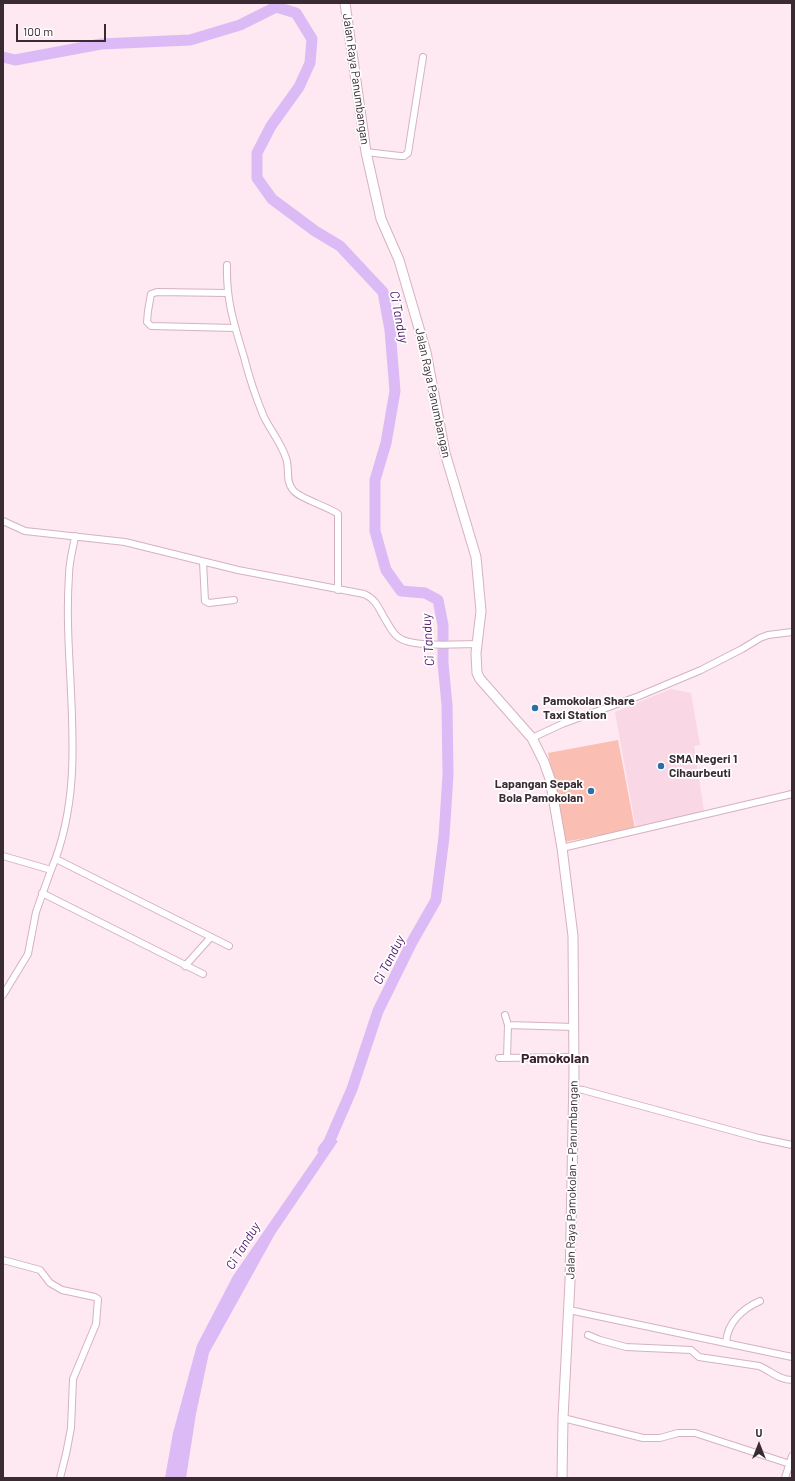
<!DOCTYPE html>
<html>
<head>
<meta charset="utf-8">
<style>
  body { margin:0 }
  #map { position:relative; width:795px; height:1481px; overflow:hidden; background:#fee8f1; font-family:Barlow,sans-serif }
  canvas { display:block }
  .frame { position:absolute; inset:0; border:4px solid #392b31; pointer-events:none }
  .north { position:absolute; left:739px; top:1425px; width:40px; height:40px; -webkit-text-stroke:3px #fff; paint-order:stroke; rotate:0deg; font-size:11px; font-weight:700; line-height:16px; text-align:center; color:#392b31 }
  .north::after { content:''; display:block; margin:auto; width:14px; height:18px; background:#392b31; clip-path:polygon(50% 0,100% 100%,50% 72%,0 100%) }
  .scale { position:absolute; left:16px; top:24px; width:90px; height:18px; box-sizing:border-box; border:2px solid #392b31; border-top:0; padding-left:5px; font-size:12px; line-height:14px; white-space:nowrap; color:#392b31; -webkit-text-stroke:3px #fff; paint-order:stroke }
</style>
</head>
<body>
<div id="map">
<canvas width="795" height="1481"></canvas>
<div class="frame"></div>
<div class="north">U</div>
<div class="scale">100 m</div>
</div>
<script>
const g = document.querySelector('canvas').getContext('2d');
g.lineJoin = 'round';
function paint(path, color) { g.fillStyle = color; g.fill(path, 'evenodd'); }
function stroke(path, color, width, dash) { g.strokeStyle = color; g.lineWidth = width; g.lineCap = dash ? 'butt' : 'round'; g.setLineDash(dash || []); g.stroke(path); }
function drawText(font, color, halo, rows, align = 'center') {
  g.font = font + ' Barlow,sans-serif'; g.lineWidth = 3.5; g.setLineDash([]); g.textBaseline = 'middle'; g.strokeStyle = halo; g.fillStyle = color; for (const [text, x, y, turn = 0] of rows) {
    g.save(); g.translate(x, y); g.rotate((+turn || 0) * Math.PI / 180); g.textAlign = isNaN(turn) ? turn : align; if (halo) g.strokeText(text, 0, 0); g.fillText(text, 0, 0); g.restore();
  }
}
paint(new Path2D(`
  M671,689L691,693L700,745L694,746L704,811L637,829L634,818L615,712Z`), '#fad7e5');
paint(new Path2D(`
  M618,740L635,829L564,842L548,753Z`), '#fabfb2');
paint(new Path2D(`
  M329,1137L338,1141L275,1234L209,1353L196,1414L186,1478H165L173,1433L197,1345L233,1276Z`), '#dcbaf5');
stroke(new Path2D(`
  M3,57L15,60L101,44L190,40L240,25L276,7L296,13L312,39L310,63L299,87L271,126L257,153V178L272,199L315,231L340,246L383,292L390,330L395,391L386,443L375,480V531L386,570L401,591L425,593L438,600L443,625V663L447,705L448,775L444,837L436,900L412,942L378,1011L352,1089L329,1142L323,1150`), '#dcbaf5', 11);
const minor = new Path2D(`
  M366,152L400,156H404L408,153L423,57
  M227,265C226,300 234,324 244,357C249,377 256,398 264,417C271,431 281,443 286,458C290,468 285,481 293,490C300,499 327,506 338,514V590
  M227,293L157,292L151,294L148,311L147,322L151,326L235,328
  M3,521L25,531L125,542L238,570L364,594C376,599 379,609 385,619C389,625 392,633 398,637C411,648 459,644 477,644
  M203,562L205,601L209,603L234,600
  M532,738L562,724L639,696L701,670L742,649L760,638L768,635L792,632
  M562,848L792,794
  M3,856L51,870C91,777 62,672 69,575C69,562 73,549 75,536
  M56,859L229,946
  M42,893L203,974
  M185,966L211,937
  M3,995L28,954L36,912L51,870
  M505,1015L508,1025L507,1058
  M508,1025L574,1027
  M499,1058L574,1057
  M574,1089L583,1090L759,1138L792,1145
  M3,1260L40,1270L50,1283L62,1290L95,1297L98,1299L96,1324L73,1379L71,1428L66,1454L60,1478
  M569,1310L792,1357
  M588,1335L600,1340L626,1347L691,1350L699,1357L759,1366C771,1371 779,1380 792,1380
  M726,1343C727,1323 742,1309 760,1301
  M563,1418L643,1438H660L678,1433H695L790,1464
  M785,1478L792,1456`);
const secondary = new Path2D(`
  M345,3L366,152L381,219L399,260L426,352L445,453L476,557L481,611L476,653L477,673L480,679L532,738L544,762L550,779L562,848L573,936L574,1074L570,1282L563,1418L562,1478`);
stroke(minor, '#d5b2c0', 8);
stroke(secondary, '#d5b2c0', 11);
stroke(minor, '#fff', 6);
stroke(secondary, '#fff', 9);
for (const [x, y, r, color] of [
  [535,708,4,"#2f6ea5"],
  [661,766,4,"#2f6ea5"],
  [591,791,4,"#2f6ea5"]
]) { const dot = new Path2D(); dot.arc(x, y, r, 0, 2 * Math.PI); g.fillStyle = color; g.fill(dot); stroke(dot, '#fff', 1.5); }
drawText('12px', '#392b31', '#fff', [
  ["Jalan Raya Panumbangan",356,79,82],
  ["Jalan Raya Panumbangan",433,393,78],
  ["Jalan Raya Pamokolan - Panumbangan",572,1180,-89]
]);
drawText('bold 12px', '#392b31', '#fff', [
  ["Pamokolan Share",543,701],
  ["Taxi Station",543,715],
  ["SMA Negeri 1",669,759],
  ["Cihaurbeuti",669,773],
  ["Lapangan Sepak",583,784,"right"],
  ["Bola Pamokolan",583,798,"right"]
], 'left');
drawText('italic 13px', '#4d166b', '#fff', [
  ["Ci Tanduy",399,317,79],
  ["Ci Tanduy",428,640,-94],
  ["Ci Tanduy",389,960,-63],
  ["Ci Tanduy",243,1246,-58]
]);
drawText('bold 14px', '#3c222e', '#fff', [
  ["Pamokolan",555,1058]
]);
</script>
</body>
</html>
